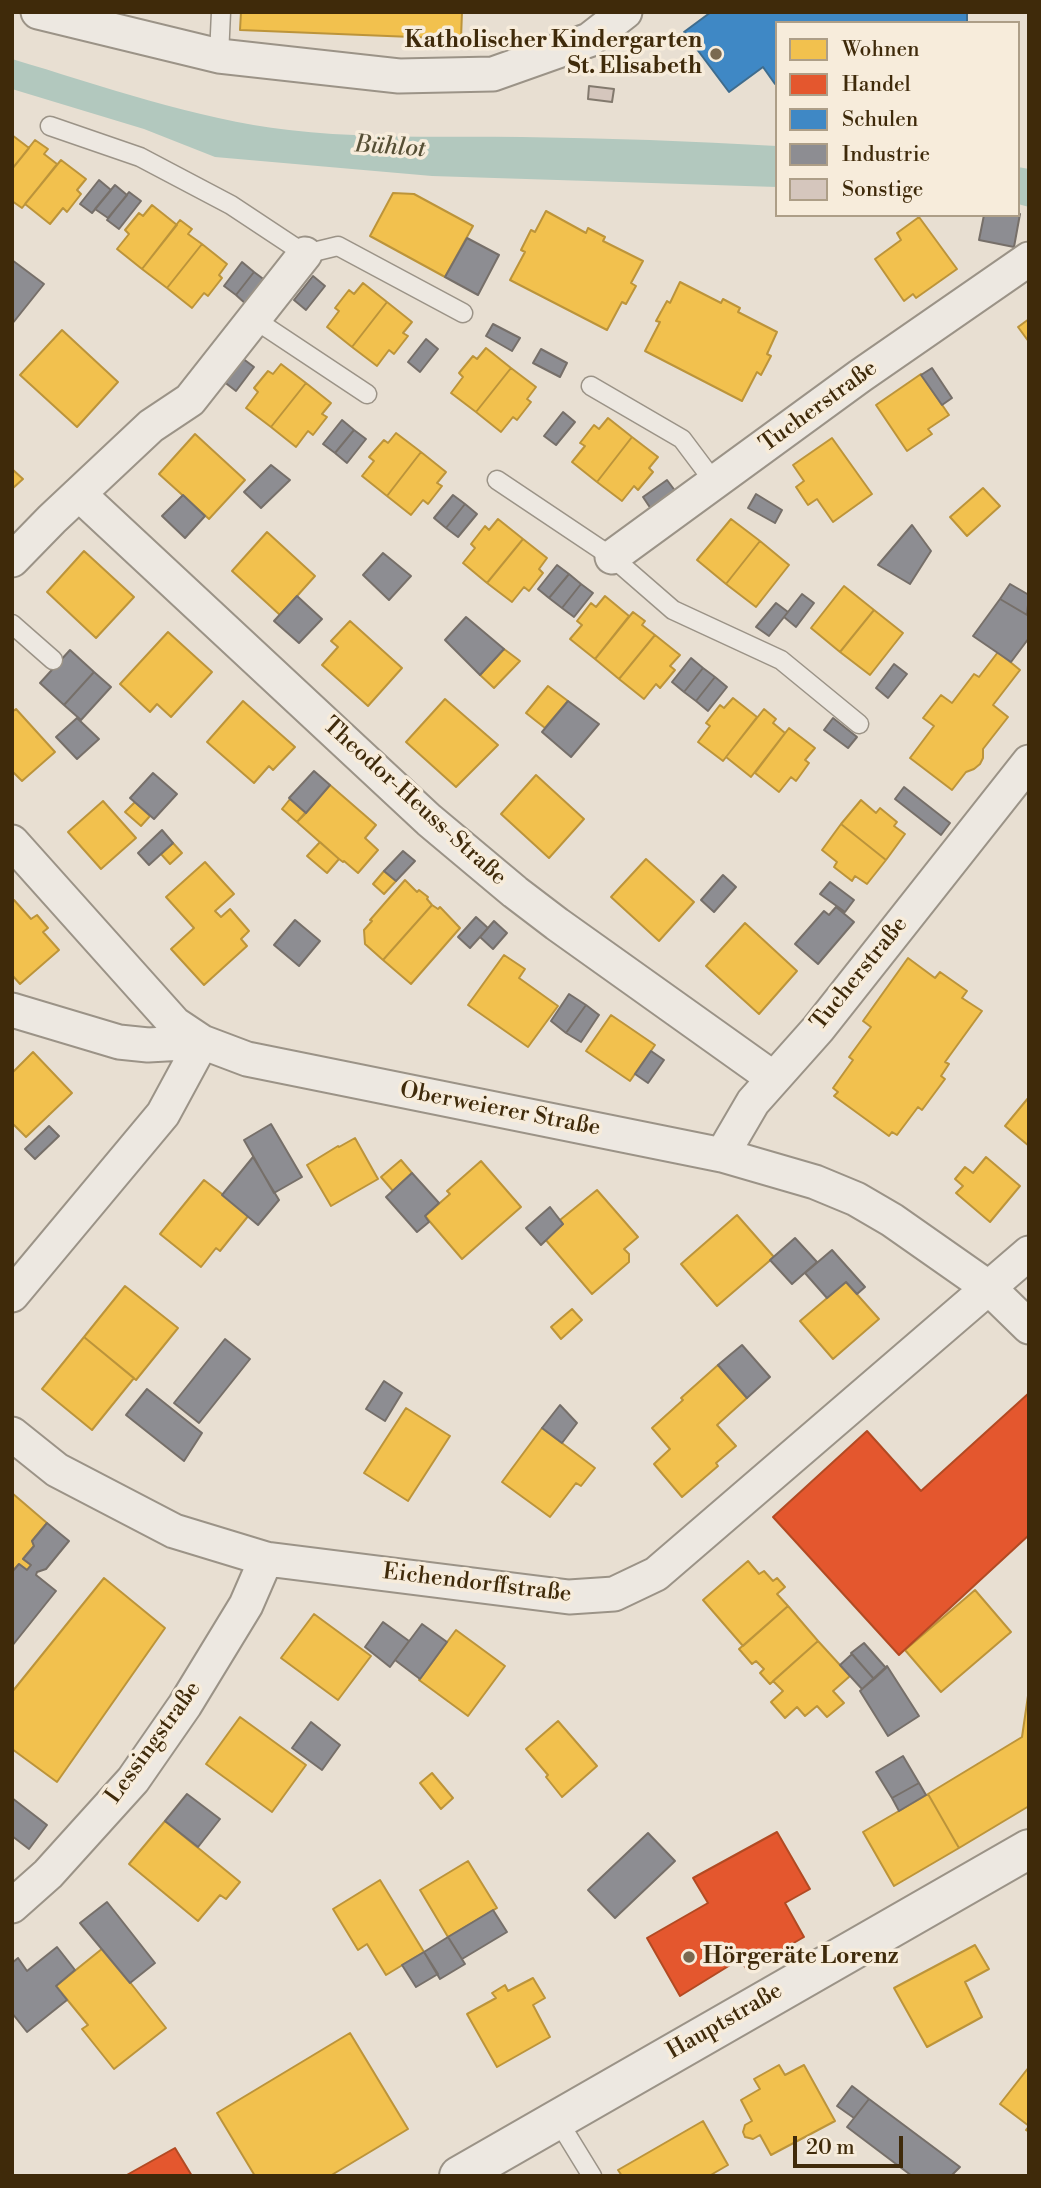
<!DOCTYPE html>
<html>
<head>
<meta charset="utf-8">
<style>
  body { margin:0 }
  #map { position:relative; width:1041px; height:2188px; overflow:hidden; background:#e8dfd2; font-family:"Libre Bodoni",serif }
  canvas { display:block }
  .frame { position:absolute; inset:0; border:14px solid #3f2a0a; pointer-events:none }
  .legend { position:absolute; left:775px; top:21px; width:245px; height:196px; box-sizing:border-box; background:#f7ecdb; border:2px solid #ad9e87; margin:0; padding:9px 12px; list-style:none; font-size:21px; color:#3f2a0a }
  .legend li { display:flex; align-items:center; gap:14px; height:35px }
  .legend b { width:35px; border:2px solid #ad9e87 }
  .scale { position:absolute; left:793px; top:2136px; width:110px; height:32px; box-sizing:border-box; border:4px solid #3f2a0a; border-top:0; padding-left:9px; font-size:21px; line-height:24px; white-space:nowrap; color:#3f2a0a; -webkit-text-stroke:5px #f7ecdb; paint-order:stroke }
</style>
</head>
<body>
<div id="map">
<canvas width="1041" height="2188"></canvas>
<div class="frame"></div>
<ul class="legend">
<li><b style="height:19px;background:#f2c14e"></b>Wohnen</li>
<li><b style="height:19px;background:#e4572e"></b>Handel</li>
<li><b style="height:19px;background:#3f88c5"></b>Schulen</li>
<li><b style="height:19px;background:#8d8d92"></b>Industrie</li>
<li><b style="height:19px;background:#d5c6bd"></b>Sonstige</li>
</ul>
<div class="scale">20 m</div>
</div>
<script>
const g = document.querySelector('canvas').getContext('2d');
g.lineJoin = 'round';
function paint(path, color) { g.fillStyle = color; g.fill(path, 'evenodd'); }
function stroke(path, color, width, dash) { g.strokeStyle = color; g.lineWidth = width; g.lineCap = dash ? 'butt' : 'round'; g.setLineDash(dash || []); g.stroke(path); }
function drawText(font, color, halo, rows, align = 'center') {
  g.font = font + ' "Libre Bodoni",serif'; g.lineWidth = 7; g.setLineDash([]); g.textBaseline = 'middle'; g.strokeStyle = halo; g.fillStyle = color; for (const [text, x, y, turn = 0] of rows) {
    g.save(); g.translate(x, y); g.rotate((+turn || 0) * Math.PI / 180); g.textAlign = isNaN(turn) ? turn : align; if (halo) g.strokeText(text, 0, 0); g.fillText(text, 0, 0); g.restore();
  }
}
paint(new Path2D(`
  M12,59C103,86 194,119 289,130C366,139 445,136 522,137C607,138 692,141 777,146V187L432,176L215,157L144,129L12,89Z
  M1018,167L1029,169V207L1018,204Z`), '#b2c8be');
const homes = new Path2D(`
  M241,12H462L461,39L240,30Z
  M12,135L29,148L12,169Z
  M35,140L48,149L44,154L57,164L22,208L12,201V169Z
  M61,160L86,179L77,190L81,194L67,212L63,208L50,224L25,204Z
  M393,193L414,194L473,226L445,277L370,236Z
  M152,205L177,225L142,269L117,249L129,234L125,230L139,213L143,216Z
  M546,211L586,233L588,228L605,237L603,241L643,261L631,283L636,286L626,304L622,302L607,330L510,280L525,252L521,250L531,230L535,232Z
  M919,217L957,269L916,298L913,294L904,301L875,259L901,240L897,233Z
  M180,220L192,229L188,234L202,244L167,288L142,269Z
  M202,244L227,264L219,275L222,278L208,296L204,293L192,308L167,288Z
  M680,282L721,303L723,299L740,308L738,312L777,332L767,354L771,356L761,375L757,372L742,401L645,351L660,322L656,321L667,301L670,303Z
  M363,283L387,302L352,347L327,327L339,311L335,308L349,290L354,294Z
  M387,302L412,322L403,333L408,336L394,354L389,350L377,366L352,347Z
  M1029,319V342L1018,327Z
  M62,330L118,382L77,427L20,375Z
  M486,348L511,368L476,412L451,393L463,377L459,373L473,356L477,359Z
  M281,364L306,383L271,427L246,408L258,392L254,388L268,371L273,374Z
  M511,368L536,387L527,399L531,402L517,420L513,417L501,432L476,412Z
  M921,374L949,415L928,429L932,434L907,451L876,405Z
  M306,383L331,403L322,414L327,417L313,435L308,431L296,447L271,427Z
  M608,418L632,437L597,482L572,462L585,446L580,443L594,425L599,429Z
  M396,433L421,452L387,496L362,476L374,461L369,457L384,440L388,443Z
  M195,434L245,480L209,519L159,474Z
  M632,437L658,457L649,468L653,472L638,490L634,486L622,501L597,482Z
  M832,438L872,494L833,522L817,499L808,505L796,487L804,481L793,465Z
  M421,452L446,472L437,483L442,486L428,504L423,500L411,515L387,496Z
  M12,469L23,479L12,489Z
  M983,488L1000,506L967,536L950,517Z
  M498,519L523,539L487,583L463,563L475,548L471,544L485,526L489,530Z
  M731,519L760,541L726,584L697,560Z
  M267,532L315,576L280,615L232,571Z
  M523,539L547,558L539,569L543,573L529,591L524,587L512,602L487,583Z
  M760,541L789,565L756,607L726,584Z
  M84,551L134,597L96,638L47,592Z
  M844,586L874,610L840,652L811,628Z
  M605,596L629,616L595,659L570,639L582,625L577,621L591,603L596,607Z
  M874,610L903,633L870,675L840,652Z
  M633,612L645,621L642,625L655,635L619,679L595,659Z
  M350,621L402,668L368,706L322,665L338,647L331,641Z
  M168,632L212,672L171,717L157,704L150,712L120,684Z
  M655,635L680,655L670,666L675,670L660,688L656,684L644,699L619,679Z
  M504,649L520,661L494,688L480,675Z
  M998,652L1020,670L993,705L1008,717L983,749V758L980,764L974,769L966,772L952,790L910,758L934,726L923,718L941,695L952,703L974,674L979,677Z
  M548,686L568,701L545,728L526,713Z
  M733,698L757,717L723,761L698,742L710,726L706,723L720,705L724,708Z
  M445,699L498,745L456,787L406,742Z
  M243,701L295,747L273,770L269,766L254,783L207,742Z
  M16,709L55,752L22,781L12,771V712Z
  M764,709L776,719L773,723L785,733L751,777L726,757Z
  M789,728L815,748L805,760L809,763L796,781L791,777L779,792L755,773Z
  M536,775L584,819L549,858L501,814Z
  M330,785L376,825L365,838L378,850L358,873L344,861L343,862L339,859L297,822Z
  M290,799L306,813L297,822L282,809Z
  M861,800L876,813L880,808L897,822L894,826L905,834L886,860L841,824Z
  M103,801L136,838L101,869L68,832Z
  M135,802L150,816L141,826L125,812Z
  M841,824L886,860L867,884L855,876L852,881L834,867L837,862L822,850Z
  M320,842L339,859L327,873L307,856Z
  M173,843L182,853L170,864L161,854Z
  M646,859L694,902L659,941L611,897Z
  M205,862L234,894L215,911L221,917L230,909L249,931L241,939L247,946L204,985L171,949L194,928L166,897Z
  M384,871L396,881L384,894L373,884Z
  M405,880L417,892L419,890L428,897L427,899L432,905L383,960L365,944L364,930L372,921L370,920Z
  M14,900L31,919L37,915L48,928L43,932L59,950L20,984L12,975V902Z
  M432,905L438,909L440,907L460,928L411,984L383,960Z
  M745,923L797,971L759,1014L706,966Z
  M504,955L525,969L519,978L558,1006L528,1047L468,1005Z
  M908,958L935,978L940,972L967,991L962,998L982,1011L945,1062L949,1064L941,1076L945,1079L922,1110L918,1107L897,1135L892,1132L889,1136L834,1096L838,1092L833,1088L853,1060L849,1057L871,1027L863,1021Z
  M611,1015L655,1045L630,1081L586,1051Z
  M33,1052L72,1093L26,1137L12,1123V1073Z
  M1029,1097V1146L1005,1126Z
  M355,1138L378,1179L331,1206L307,1165L338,1146L339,1147Z
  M986,1157L1020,1186L990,1222L956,1193L963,1186L955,1179L965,1167L973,1173Z
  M401,1160L412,1173L393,1191L381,1177Z
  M481,1161L521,1207L462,1259L425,1216L450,1194L447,1191Z
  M204,1180L249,1215L220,1251L216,1248L201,1267L160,1234Z
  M597,1190L638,1237L624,1249L629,1254V1262L592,1294L545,1239L563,1224L560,1220Z
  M737,1215L774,1257L717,1306L681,1264Z
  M846,1282L879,1319L833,1359L800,1321Z
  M125,1286L178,1328L136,1380L84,1337Z
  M572,1309L582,1320L561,1339L551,1327Z
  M84,1337L134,1378L92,1430L42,1389Z
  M718,1365L747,1398L717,1425L736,1446L716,1463L718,1466L682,1497L654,1464L670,1449L652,1428L683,1400L681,1398Z
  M406,1408L450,1436L408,1501L364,1473Z
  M542,1428L595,1468L581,1486L576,1483L550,1517L502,1482Z
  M12,1493L47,1523L32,1541L34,1546L23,1559L31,1565L27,1570L19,1564L12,1572Z
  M748,1561L759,1574L764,1571L773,1581L777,1578L785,1587L777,1594L788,1606L743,1646L703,1600Z
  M104,1578L165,1628L57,1782L12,1749V1692Z
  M975,1590L1011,1632L941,1692L905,1650Z
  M788,1606L818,1641L770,1684L760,1673L764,1669L756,1661L752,1664L739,1649Z
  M314,1614L371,1656L338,1700L281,1658Z
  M456,1630L505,1666L468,1716L419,1680Z
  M818,1641L850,1676L833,1691L844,1703L827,1717L817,1706L805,1716L797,1707L785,1718L771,1702L783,1691L773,1681Z
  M1029,1689V1806L959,1848L928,1794L1022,1737Z
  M240,1717L306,1765L272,1812L206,1764Z
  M558,1721L597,1766L562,1797L546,1777L548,1775L526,1749Z
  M432,1773L453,1798L441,1809L420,1783Z
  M928,1794L959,1848L894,1886L863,1832Z
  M165,1821L240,1882L226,1899L220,1895L198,1921L129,1864Z
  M468,1861L497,1908L448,1937L420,1890Z
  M380,1880L424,1952L386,1975L367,1944L358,1950L333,1909Z
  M975,1945L989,1969L965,1982L982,2017L927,2047L894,1988Z
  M103,1948L166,2028L114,2069L82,2029L88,2025L56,1986Z
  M533,1978L545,1998L533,2005L550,2037L497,2067L467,2014L496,1998L492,1993L505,1985L508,1991Z
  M350,2033L408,2129L330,2176H255L217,2113Z
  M779,2065L785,2075L804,2065L835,2121L771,2155L760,2135L753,2139L745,2137L743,2132L745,2125L752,2121L741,2100L760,2089L754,2079Z
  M1029,2067V2132L1026,2130L1029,2126L1000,2104Z
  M703,2121L728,2165L709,2176H622L618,2170Z`);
paint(homes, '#f2c14e');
stroke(homes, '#bc943a', 2);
const shops = new Path2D(`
  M1029,1393V1535L899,1655L773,1517L867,1431L921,1491Z
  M777,1832L810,1889L785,1903L804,1937L747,1970L740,1959L680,1996L647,1938L708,1903L693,1878Z
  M175,2148L192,2176H125Z`);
paint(shops, '#e4572e');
stroke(shops, '#b24a23', 2);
const schools = new Path2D(`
  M711,12H967V23H777V83L775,84L763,67L729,92L684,32Z`);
paint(schools, '#3f88c5');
stroke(schools, '#3f6c8d', 2);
const industry = new Path2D(`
  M99,180L111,190L92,213L80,204Z
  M115,185L127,195L108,218L95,209Z
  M129,192L141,201L119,229L107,220Z
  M1018,214H1020L1014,247L979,240L984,215Z
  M467,238L499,255L478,295L445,277Z
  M12,260L44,284L12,324Z
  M242,262L254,272L236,295L224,286Z
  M254,272L266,281L247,305L236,295Z
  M313,276L325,286L306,310L294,300Z
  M493,324L520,338L512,351L486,336Z
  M426,339L438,349L420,372L408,362Z
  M541,349L567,363L560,377L533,363Z
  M242,358L254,367L236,391L223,381Z
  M932,368L952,398L942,405L921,375Z
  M563,412L575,422L556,445L544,436Z
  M342,420L354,430L335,453L323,444Z
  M354,430L366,439L347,463L335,453Z
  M271,465L290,480L261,508L244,492Z
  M667,480L676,492L651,509L643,497Z
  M756,494L782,510L775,523L748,508Z
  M183,495L205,516L185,538L162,516Z
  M453,495L465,504L446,528L434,518Z
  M465,504L477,514L458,537L446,528Z
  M912,525L931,551L910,584L878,565Z
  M383,553L411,576L389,600L363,575Z
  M557,565L569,574L549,598L538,589Z
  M569,574L581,584L562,608L549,598Z
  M581,584L593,593L574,617L562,608Z
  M1010,584L1029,595L1027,615L1000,599Z
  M802,594L814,603L796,627L784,617Z
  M297,596L322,619L299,643L274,621Z
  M1000,599L1029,616V638L1011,662L973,636Z
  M776,603L788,612L769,636L756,627Z
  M466,617L504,649L480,675L445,640Z
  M70,650L94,672L64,705L40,683Z
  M691,658L703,668L684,692L672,682Z
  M894,664L907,674L888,698L876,688Z
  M703,668L715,677L696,701L684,692Z
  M94,672L111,687L81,720L64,705Z
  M715,677L727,687L708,711L696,701Z
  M568,701L599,724L571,757L542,732Z
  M77,718L99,739L77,759L56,737Z
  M833,718L857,737L848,748L824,730Z
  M314,771L330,785L306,813L289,798Z
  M153,773L177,794L154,819L130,798Z
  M904,787L950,823L941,835L895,799Z
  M162,830L173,843L149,865L138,853Z
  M403,851L415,861L396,881L384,871Z
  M723,875L736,887L714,912L701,900Z
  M830,882L854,900L845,912L820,894Z
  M836,907L854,922L818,964L795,944L824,911L829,915Z
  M476,917L488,928L470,948L458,937Z
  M295,920L320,941L299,966L274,945Z
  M494,921L507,933L493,949L480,937Z
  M569,994L586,1005L566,1033L551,1021Z
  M586,1005L599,1015L581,1042L566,1033Z
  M651,1051L664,1060L648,1083L635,1074Z
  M271,1124L302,1177L274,1193L244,1140Z
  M49,1126L59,1136L35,1159L25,1149Z
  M253,1157L279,1200L258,1225L222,1195Z
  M412,1173L439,1203L425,1216L429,1222L417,1232L386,1197Z
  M550,1207L563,1224L541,1245L526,1228Z
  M795,1238L817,1262L792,1284L770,1260Z
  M832,1250L865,1287L857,1294L846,1282L827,1298L805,1273Z
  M225,1339L250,1359L199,1423L174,1403Z
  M742,1345L770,1377L747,1398L718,1365Z
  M384,1381L402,1393L385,1421L366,1409Z
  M147,1389L202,1433L184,1461L126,1415Z
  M560,1405L577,1423L562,1443L542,1428Z
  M47,1523L69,1541L46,1569L37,1572L36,1575L56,1591L12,1646V1572L19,1564L27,1570L31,1565L23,1559L34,1546L32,1541Z
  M383,1622L409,1641L390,1667L365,1647Z
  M422,1624L447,1642L420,1679L395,1660Z
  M864,1643L886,1668L874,1679L851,1653Z
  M852,1654L874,1679L862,1689L840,1665Z
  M887,1666L919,1716L888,1736L860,1691Z
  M311,1722L340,1745L322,1770L292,1748Z
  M903,1756L919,1783L892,1798L876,1772Z
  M919,1783L926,1795L899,1811L892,1798Z
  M187,1794L220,1819L198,1847L165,1821Z
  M12,1798L47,1825L29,1849L12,1836Z
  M648,1833L675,1861L615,1918L588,1890Z
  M107,1902L155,1963L130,1983L80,1923Z
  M493,1910L507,1932L462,1959L448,1937Z
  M448,1937L465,1964L440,1979L424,1952Z
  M57,1947L75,1970L56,1986L67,2000L27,2032L12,2013V1963L18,1958L27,1971Z
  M424,1952L438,1974L416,1987L402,1965Z
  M852,2086L869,2099L854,2118L837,2106Z
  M869,2099L960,2167L951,2176H912L847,2127Z`);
paint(industry, '#8d8d92');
stroke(industry, '#766f69', 2);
const building = new Path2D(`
  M589,86L614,89L612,102L588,99Z`);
paint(building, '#d5c6bd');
stroke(building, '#82796d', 2);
const service = new Path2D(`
  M219,56L221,12
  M50,126L140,157L231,205L305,254L338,246L463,313
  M254,319L367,394
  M591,386L682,439L715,483
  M497,480L612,557L673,610L781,660L859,724
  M12,624L53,660
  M557,2119L592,2176`);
const minor = new Path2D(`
  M38,12L219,56L399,76L493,74L589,40L625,12
  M80,495L429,820L515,892L557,924L773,1078
  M612,557L860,376L1029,259
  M12,560L52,519L151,426L190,400L305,254
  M12,842L175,1024L202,1042L247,1059L722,1155L815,1182L856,1199L892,1220L989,1288L1029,1327
  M12,1010L119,1042L148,1045L202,1042
  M722,1155L753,1102L818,1029L1029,762
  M12,1295L163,1114L202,1042
  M12,1434L57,1470L174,1531L266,1559L569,1597L614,1594L656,1574L1029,1253
  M12,1906L48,1874L133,1780L185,1705L246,1605L266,1559`);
const tertiary = new Path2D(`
  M459,2176L1029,1849`);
stroke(service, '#9b9387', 21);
stroke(minor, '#9b9387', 37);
stroke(tertiary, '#9b9387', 42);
stroke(service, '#ede8e1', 18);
stroke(minor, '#ede8e1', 33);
stroke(tertiary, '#ede8e1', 38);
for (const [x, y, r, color] of [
  [716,54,7,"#7a6950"],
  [689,1957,7,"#7a6950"]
]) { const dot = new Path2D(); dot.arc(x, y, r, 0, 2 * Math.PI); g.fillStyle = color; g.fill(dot); stroke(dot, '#f7ecdb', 2.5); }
drawText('bold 23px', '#3f2a0a', '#f7ecdb', [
  ["Katholischer Kindergarten",702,41],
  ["St. Elisabeth",702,67],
  ["Hörgeräte Lorenz",703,1957,"left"]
], 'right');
drawText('23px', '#3f2a0a', '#f7ecdb', [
  ["Tucherstraße",819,407,-36],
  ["Theodor-Heuss-Straße",414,802,42],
  ["Tucherstraße",860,974,-51],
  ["Oberweierer Straße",500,1110,11],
  ["Eichendorffstraße",477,1584,7],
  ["Lessingstraße",154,1743,-54],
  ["Hauptstraße",725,2022,-30]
]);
drawText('italic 24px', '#564f35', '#f7ecdb', [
  ["Bühlot",390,148,4]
]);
</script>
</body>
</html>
